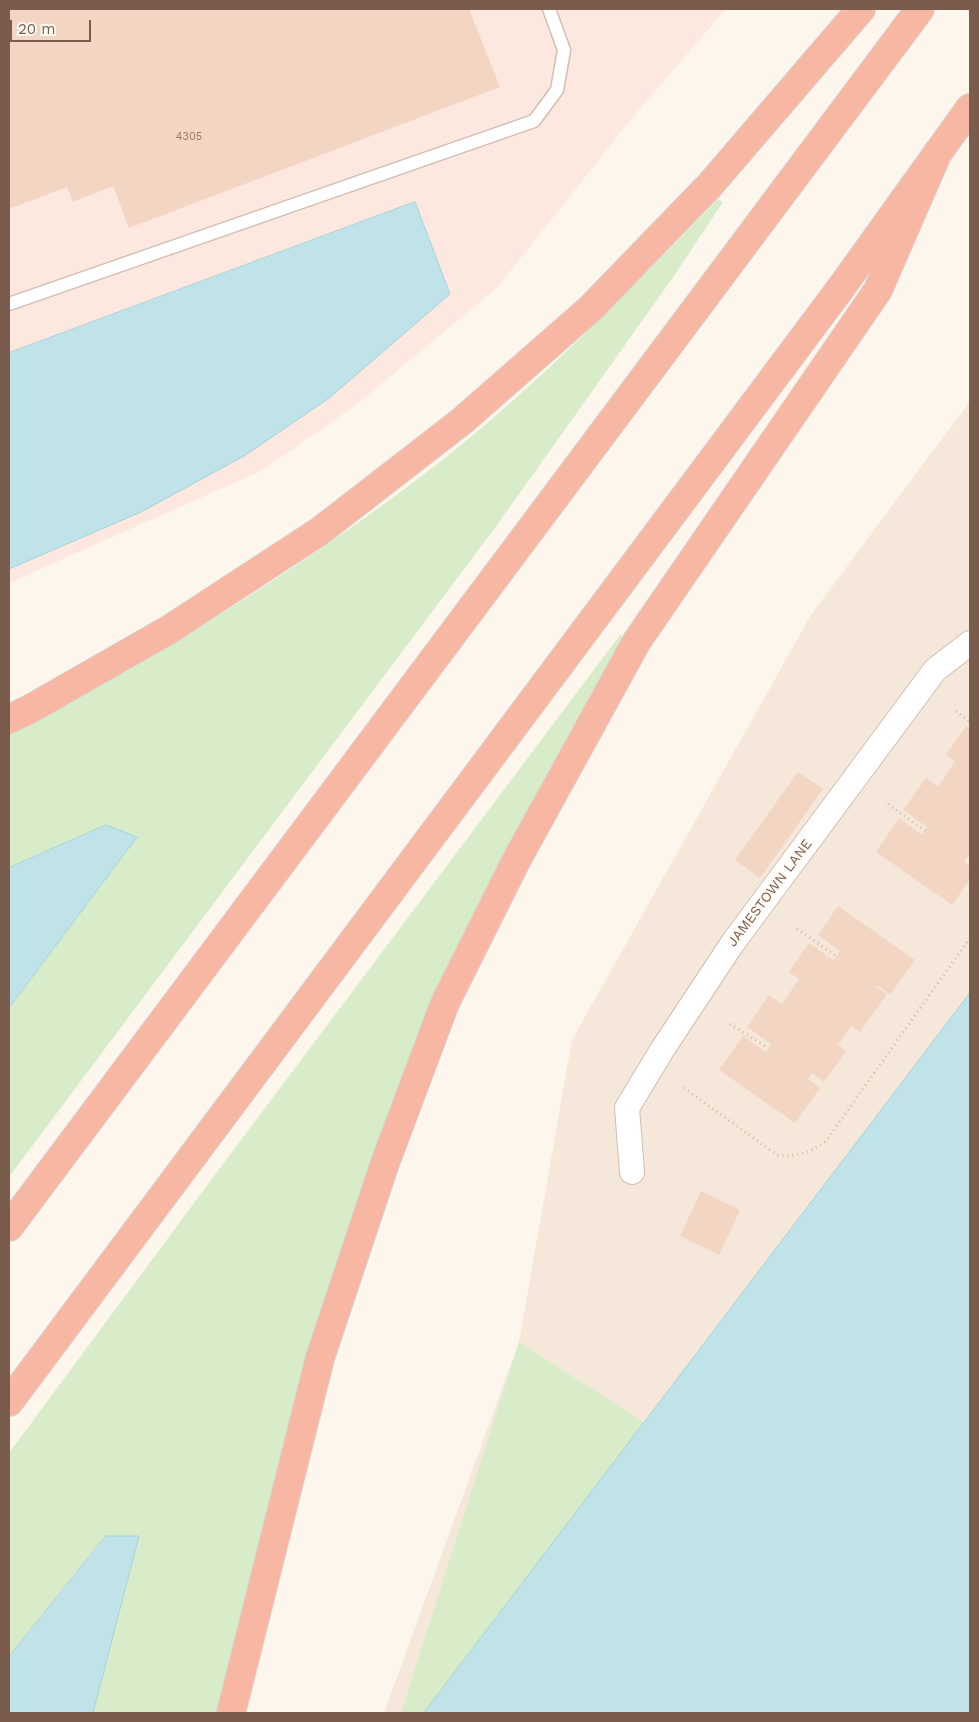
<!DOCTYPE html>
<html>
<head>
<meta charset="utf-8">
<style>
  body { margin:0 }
  #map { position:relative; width:979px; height:1722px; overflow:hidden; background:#fdf6ec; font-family:"Work Sans",sans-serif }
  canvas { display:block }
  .frame { position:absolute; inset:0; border:10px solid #7a5c4d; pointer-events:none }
  .scale { position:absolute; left:10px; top:20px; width:81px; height:22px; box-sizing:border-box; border:2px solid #7a5c4d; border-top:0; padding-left:6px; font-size:15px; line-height:18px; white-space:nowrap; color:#7a5c4d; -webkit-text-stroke:4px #fffaf3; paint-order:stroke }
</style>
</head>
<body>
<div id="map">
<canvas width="979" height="1722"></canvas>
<div class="frame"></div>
<div class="scale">20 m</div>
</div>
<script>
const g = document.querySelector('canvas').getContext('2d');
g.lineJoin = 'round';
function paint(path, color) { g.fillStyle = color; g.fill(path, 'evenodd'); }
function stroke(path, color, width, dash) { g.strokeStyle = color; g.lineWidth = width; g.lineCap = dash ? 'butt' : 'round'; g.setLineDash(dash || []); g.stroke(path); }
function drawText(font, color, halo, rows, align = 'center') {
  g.font = font + ' "Work Sans",sans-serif'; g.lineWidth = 4; g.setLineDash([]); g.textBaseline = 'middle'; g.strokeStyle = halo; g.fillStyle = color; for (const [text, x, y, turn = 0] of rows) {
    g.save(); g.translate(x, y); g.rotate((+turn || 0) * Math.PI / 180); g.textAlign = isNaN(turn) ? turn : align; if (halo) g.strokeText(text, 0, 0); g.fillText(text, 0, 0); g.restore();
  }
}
paint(new Path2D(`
  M970,401V1713H384L519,1342L572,1040L811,615Z`), '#f5e8da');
paint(new Path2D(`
  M9,9H726L632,118L497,288L352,408L261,471L9,583Z`), '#fde8e0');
paint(new Path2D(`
  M718,199L723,202L674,276L497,525L9,1177V1008L136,837L106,825L9,868V733C47,712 86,693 124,672C235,608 344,537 445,458C543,380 631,289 718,199Z
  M620,635L626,639L551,766L504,856L464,941L222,1713H93L139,1536H105L9,1657V1453L214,1176Z
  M519,1342L645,1423L424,1713H401Z`), '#d8ecc9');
const water = new Path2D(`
  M415,202L450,294L328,399L244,456L141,512L9,569V353Z
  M106,825L137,837L9,1008V868Z
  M970,993V1713H424Z
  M106,1536H139L93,1713H9V1657Z`);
paint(water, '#bfe3e8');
stroke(water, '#a5d3da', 1);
paint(new Path2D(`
  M9,9H469L500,87L129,228L113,186L73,202L67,187L9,209Z
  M966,726L970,729V857L968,856L964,862L970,866V879L952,905L876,852L899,818L922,835L927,827L903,810L926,778L938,787L955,761L946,755Z
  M798,772L823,789L760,878L735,860Z
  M838,906L915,960L890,995L877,985L876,987L887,994L860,1032L851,1026L838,1045L846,1051L824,1082L812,1073L808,1079L820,1088L795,1123L719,1070L743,1036L766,1052L771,1044L747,1027L769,995L782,1004L799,979L789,972L809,943L833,960L840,951L818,935Z
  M701,1191L740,1210L719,1255L680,1236Z`), '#f3d5c3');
const lane = new Path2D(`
  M9,304L534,121L557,90L564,50L549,9`);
const street = new Path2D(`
  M632,1172L627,1108L662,1050L732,944L935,670L970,643`);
const highway = new Path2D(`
  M9,719L30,709L170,629L320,531L462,421L591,308L710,185L861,9
  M9,1227L920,9
  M9,1402L843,285L970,108
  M231,1713L320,1358L385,1163L445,1003L516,861L637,641L878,290L938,152`);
stroke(lane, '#d1beb0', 15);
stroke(street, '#d1beb0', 26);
stroke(highway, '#dad1cd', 30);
stroke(new Path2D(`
  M956,711L970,722
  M888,804L925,831
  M797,929L836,956
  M730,1024L768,1048
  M684,1088L777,1155C798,1157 809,1153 826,1141L970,938`), '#d9b8a5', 3, [1, 4]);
stroke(lane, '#fff', 12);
stroke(street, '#fff', 24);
stroke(highway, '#f7b7a3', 28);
drawText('11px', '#987a6a', null, [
  ["4305",189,137]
]);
drawText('14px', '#7a5c4d', '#fffaf3', [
  ["JAMESTOWN LANE",770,893,-53]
]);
</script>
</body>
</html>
